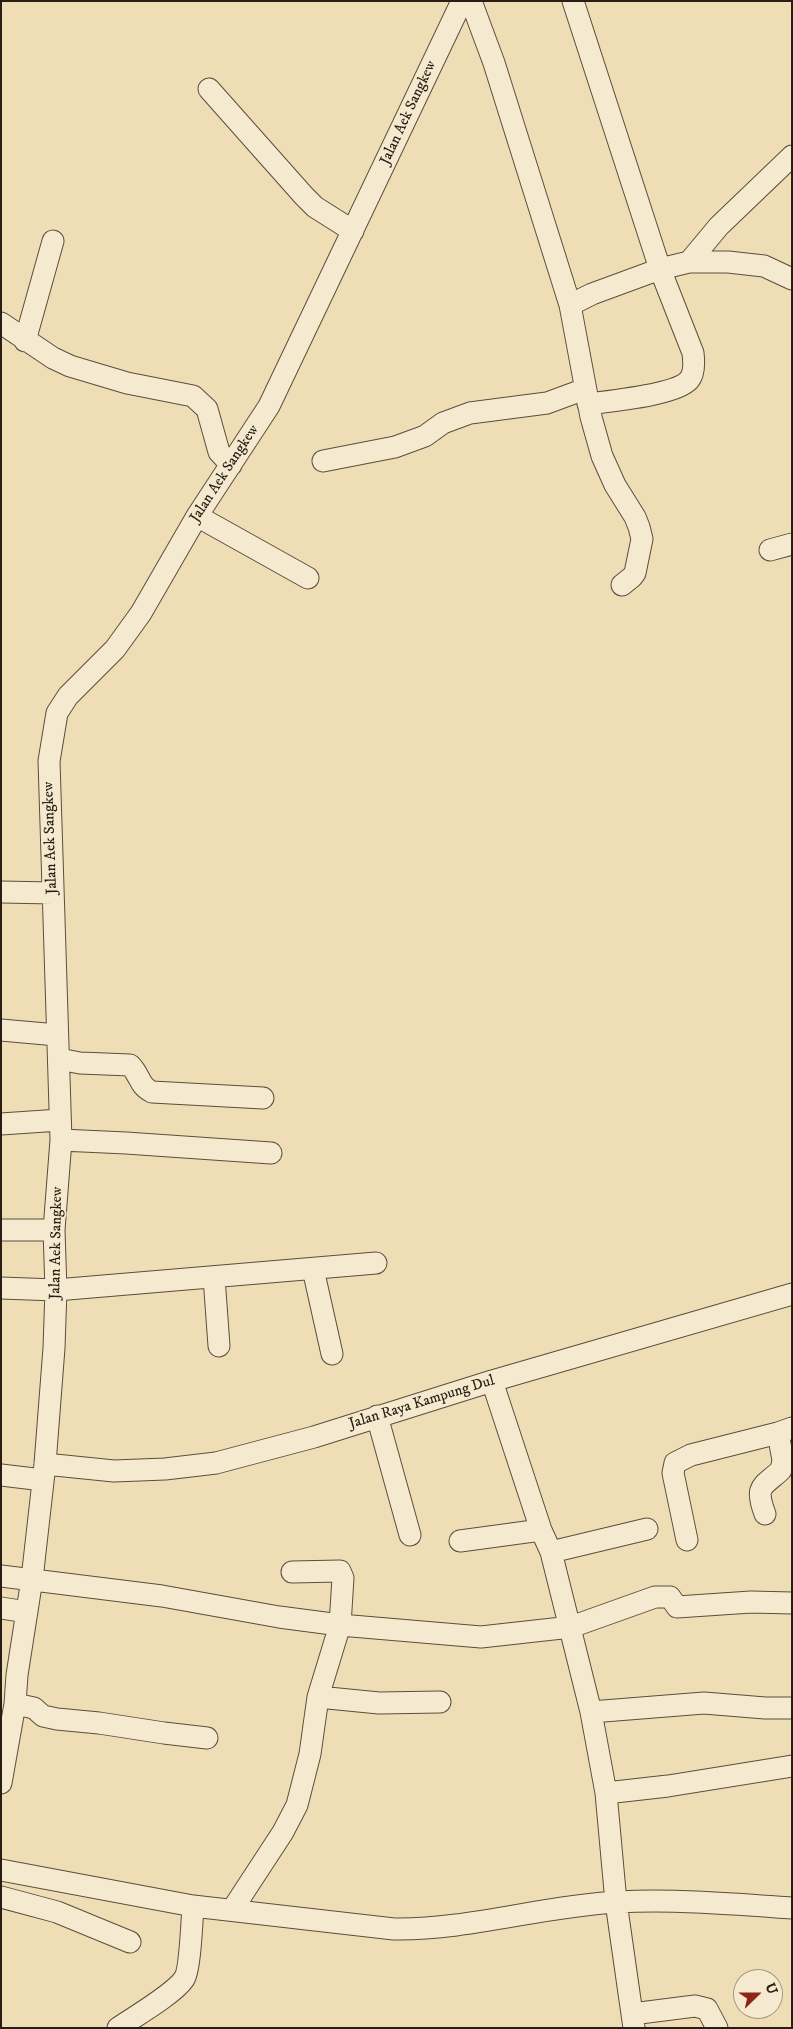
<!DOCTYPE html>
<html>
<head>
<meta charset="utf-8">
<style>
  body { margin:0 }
  #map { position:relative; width:793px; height:2029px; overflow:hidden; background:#efdeb5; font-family:"IM FELL DW Pica",serif }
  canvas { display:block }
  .frame { position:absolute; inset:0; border:2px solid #281e13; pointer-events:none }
  .north { position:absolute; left:733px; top:1969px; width:50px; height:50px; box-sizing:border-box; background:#f5eacf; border:1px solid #a39884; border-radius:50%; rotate:68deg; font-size:14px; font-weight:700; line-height:20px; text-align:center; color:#281e13 }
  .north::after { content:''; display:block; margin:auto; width:18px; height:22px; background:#8f2418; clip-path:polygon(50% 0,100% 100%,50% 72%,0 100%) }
</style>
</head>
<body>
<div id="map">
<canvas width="793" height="2029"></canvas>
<div class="frame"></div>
<div class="north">U</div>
</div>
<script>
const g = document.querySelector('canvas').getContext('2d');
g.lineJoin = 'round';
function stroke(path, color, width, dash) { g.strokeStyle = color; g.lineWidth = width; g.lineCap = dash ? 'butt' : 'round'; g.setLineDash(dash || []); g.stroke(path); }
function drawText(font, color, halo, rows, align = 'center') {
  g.font = font + ' "IM FELL DW Pica",serif'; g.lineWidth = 4; g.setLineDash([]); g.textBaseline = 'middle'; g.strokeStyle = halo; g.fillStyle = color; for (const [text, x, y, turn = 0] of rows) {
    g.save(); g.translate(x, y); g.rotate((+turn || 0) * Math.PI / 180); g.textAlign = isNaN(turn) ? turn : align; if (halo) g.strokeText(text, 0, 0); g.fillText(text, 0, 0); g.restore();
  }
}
const minor = new Path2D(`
  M471,1L494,63L570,305L591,417L602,456L615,485L635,517L639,527L642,539L635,573L632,577L622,585
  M573,1L660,269L693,353C694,361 695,373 689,380C676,395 610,401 588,404
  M209,89L304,196L315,207L353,231
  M689,262L719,226L792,156
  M570,305L592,294L660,269L689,262H728L764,266L792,279
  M1,323L53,358L70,366L127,383L193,396L207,409L219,452L231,465
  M25,341L53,241
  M323,461L395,447L425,436L443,423L470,413L547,403L585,389
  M197,516L308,578
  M770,550L792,544
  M1,892L53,893
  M1,1030L57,1035
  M59,1059L80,1063L130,1065C141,1076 138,1085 152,1092L263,1098
  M1,1124L60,1120
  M61,1140L126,1143L271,1153
  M1,1230H54
  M313,1269L332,1354
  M214,1277L219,1346
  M1,1288L56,1290L376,1263
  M492,1381L541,1530L551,1552L591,1712L606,1793L616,1902L634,2028
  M377,1416L410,1535
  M45,1464L114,1471L165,1469L216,1463L314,1437L492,1381L792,1294
  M1,1475L43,1480
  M765,1514C754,1485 763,1487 781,1470L783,1460L778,1433
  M687,1540L673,1473L675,1463L691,1455L778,1433L792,1428
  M460,1541L541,1530
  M551,1552L647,1529
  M1,1576L162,1596L279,1617L340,1625L481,1637L571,1627L655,1597H670L677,1607L751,1602L792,1603
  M1,1608L27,1612
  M318,1697L379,1703L440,1702
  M15,1704L34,1708L43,1716L57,1719L99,1723L164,1733L207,1738
  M591,1712L704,1703L765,1708H792
  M1,1783L15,1704L17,1675L32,1579L45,1464L54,1348L56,1290L54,1230L61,1140L49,761L57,713L68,696L115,649L141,613L197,516L269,406L462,1
  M606,1793L668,1786L792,1766
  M1,1870L193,1906L394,1929C469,1930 542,1906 617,1902C675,1899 734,1904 792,1908
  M1,1897L57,1912L130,1942
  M232,1910L283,1832L297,1805L310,1754L318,1697L340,1625L343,1578L340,1571L292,1572
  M632,2014L695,2006L707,2009L717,2028
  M118,2028C134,2017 174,1994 184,1979C190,1971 192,1920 193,1906`);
stroke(minor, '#5a4e3c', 23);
stroke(minor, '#f5eacf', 21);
drawText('15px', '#281e13', '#f5eacf', [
  ["Jalan Aek Sangkew",409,113,-65],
  ["Jalan Aek Sangkew",225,474,-57],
  ["Jalan Aek Sangkew",51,838,-92],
  ["Jalan Aek Sangkew",57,1243,-89],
  ["Jalan Raya Kampung Dul",422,1403,-17]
]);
</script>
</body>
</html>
